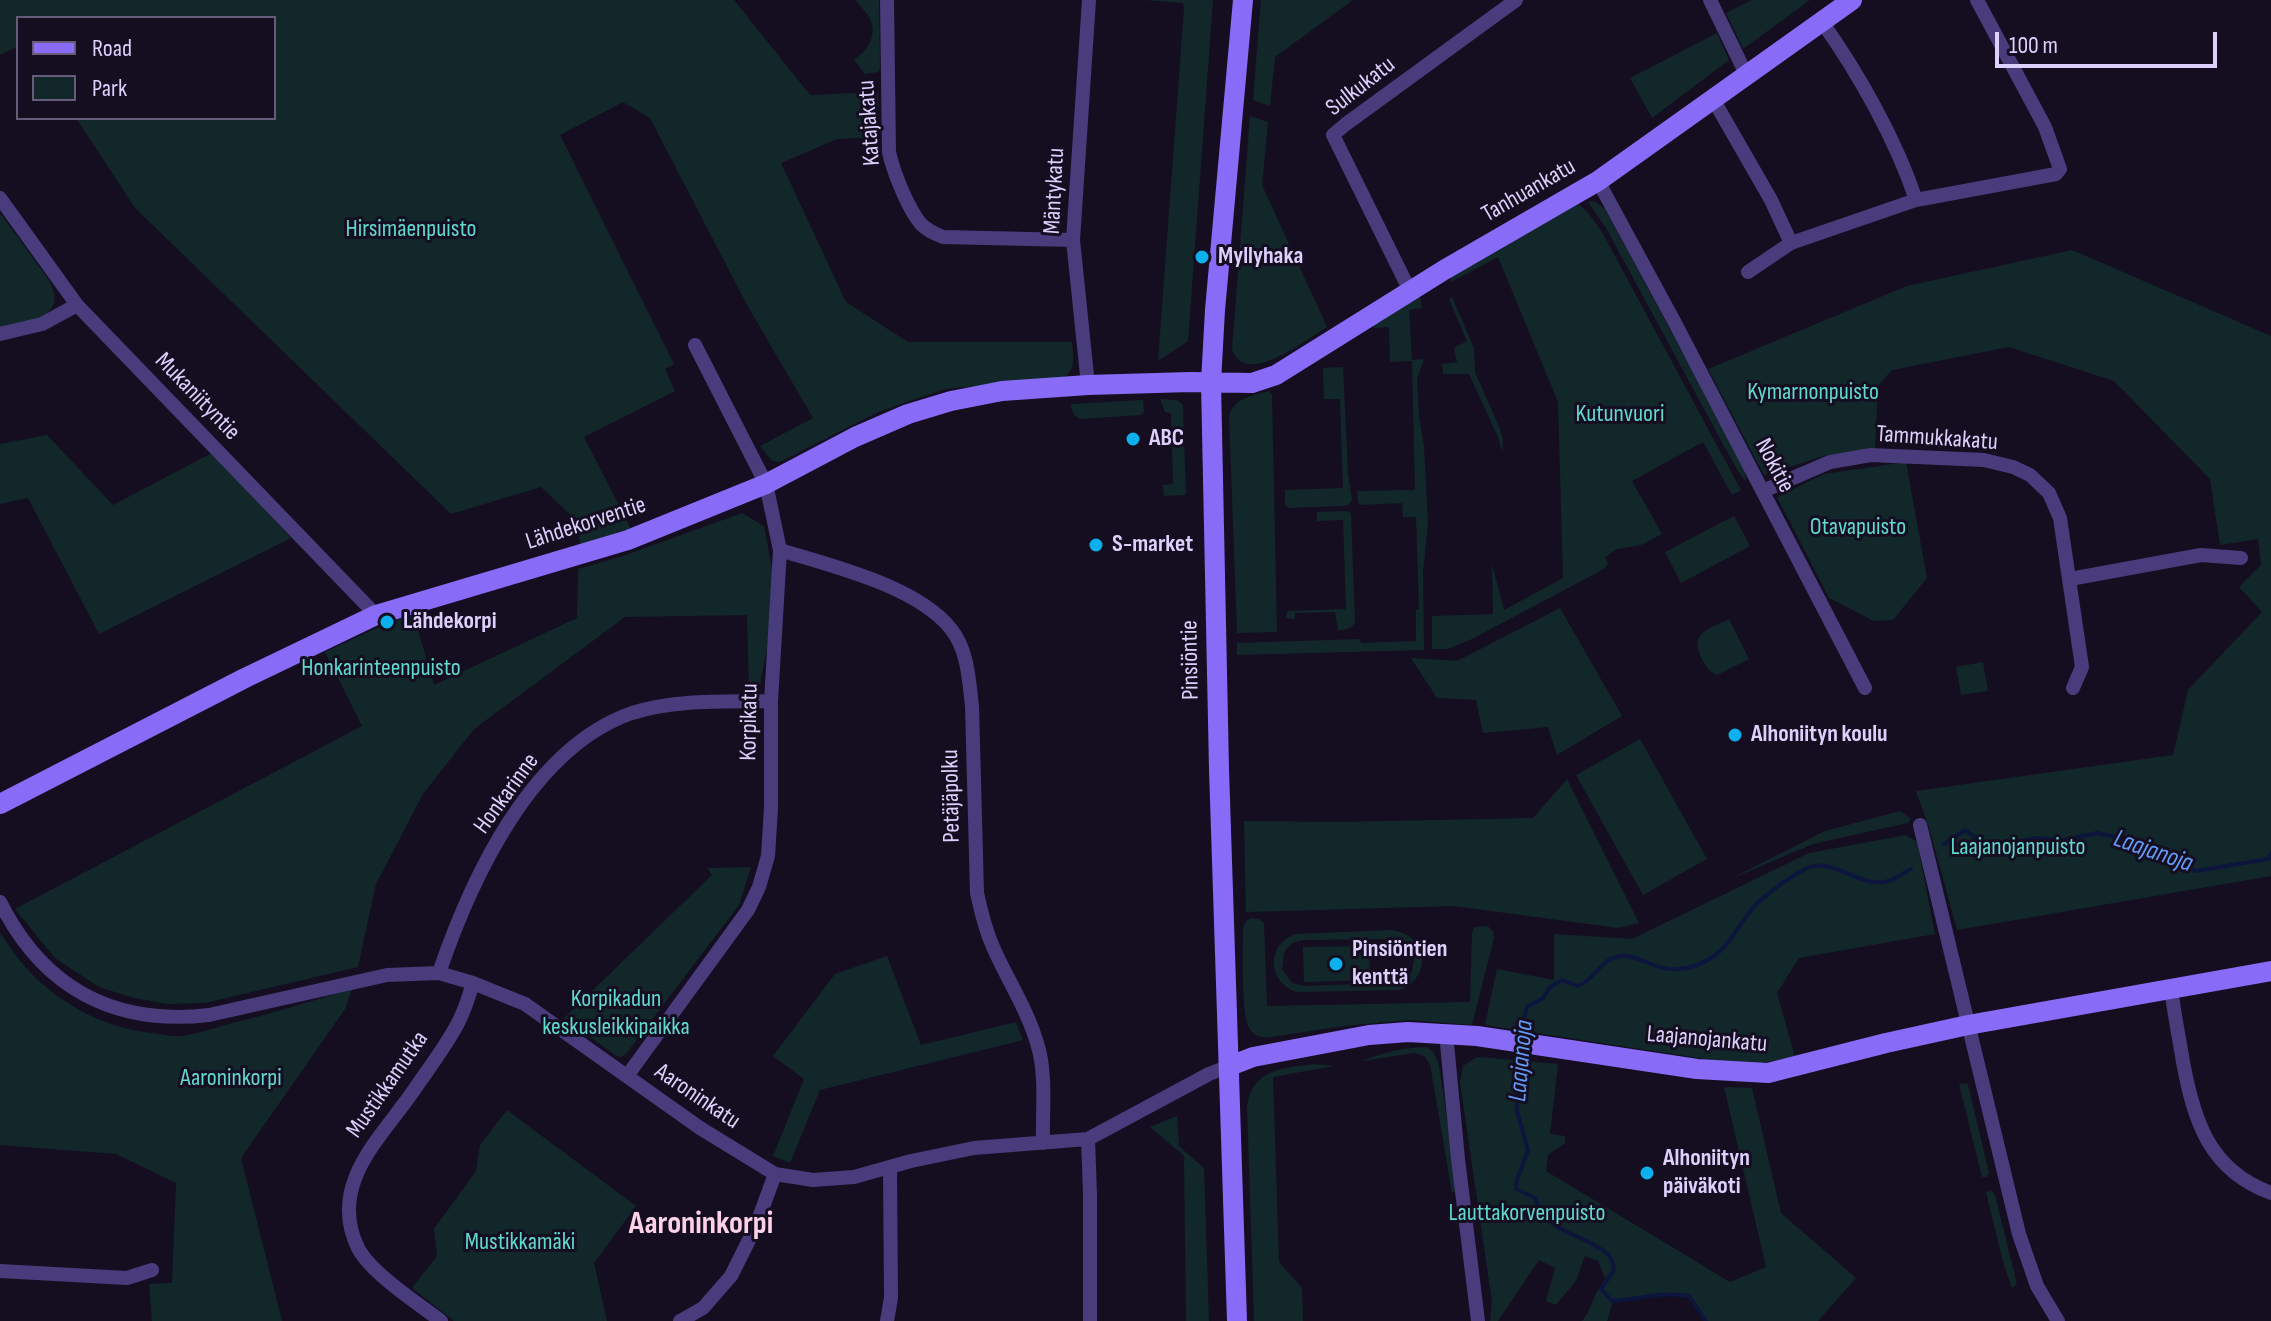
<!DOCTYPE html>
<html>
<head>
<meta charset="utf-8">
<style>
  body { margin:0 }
  #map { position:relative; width:2271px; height:1321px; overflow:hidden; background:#150e21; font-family:"Sofia Sans Condensed",sans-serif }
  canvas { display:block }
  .legend { position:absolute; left:16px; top:16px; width:260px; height:104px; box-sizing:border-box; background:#150e21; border:2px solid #655c79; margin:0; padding:10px 14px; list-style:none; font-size:24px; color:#ddd0fd }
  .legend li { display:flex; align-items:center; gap:16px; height:40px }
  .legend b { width:40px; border:2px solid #655c79 }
  .scale { position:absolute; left:1995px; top:32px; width:222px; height:36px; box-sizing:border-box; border:4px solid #ddd0fd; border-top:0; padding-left:10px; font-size:24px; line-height:28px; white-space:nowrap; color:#ddd0fd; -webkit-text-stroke:6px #150e21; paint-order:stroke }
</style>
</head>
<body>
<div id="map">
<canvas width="2271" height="1321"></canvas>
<ul class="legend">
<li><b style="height:10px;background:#886cf8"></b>Road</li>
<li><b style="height:22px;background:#12272a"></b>Park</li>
</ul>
<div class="scale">100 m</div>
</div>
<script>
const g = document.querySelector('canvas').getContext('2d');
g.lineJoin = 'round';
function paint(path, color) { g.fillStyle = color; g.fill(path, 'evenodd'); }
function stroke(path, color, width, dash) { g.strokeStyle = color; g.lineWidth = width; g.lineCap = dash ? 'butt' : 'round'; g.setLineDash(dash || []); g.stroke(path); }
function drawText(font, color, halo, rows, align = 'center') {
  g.font = font + ' "Sofia Sans Condensed",sans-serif'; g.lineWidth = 6; g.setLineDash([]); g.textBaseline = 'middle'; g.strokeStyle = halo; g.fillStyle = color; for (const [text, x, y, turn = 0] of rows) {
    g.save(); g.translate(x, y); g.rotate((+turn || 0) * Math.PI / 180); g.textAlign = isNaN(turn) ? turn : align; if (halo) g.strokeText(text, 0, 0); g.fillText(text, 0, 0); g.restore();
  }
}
paint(new Path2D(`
  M0,0H734L810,95L878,92L879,137L837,139L781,163L846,302L908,342H1072C1073,356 1077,371 1062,378L945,389L878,412L780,462L772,461L760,446L813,418L746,303L650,118L623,102L560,135L674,364L665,369L675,391L584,437L631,529L580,544L579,523L541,487L451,514L135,208L76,118H274V18H18V46L0,55Z
  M855,0H879L880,68L878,72L865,74L854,60C866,52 877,37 871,21C868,14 860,6 855,0Z
  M1145,0H1213L1188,341L1158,361L1184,9L1183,3Z
  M1261,0H1353L1275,57L1270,106L1253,100Z
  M1752,0H1810L1743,49L1726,13Z
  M1717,33L1729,60L1652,118L1630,78Z
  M1250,116L1268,122L1262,185L1327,327C1306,339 1247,388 1232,350Z
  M1594,201L1605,209L1745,469L1746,482L1736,468L1606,228L1588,202Z
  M1576,205H1580L1589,214L1602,232L1741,490L1732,495L1703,442L1632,481L1662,534L1641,545L1617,549L1605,557L1608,564L1604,569L1472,639L1448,649H1432V616L1493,614L1492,564L1504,610L1563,578L1558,402L1498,257L1451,282L1450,276Z
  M0,213L49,280C70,319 27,321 0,328Z
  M2072,250L2271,336V876L1957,930L1930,831L1916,791L2173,755L2188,690L2262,612L2239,587L2261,565L2258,539L2220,545L2210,479L2114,381L2009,347L1892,370L1878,386L1875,448L1827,455L1764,475L1708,369L1907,286Z
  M1419,293L1422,308L1409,310L1412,360L1424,359L1417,379L1419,417L1424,446L1428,525L1423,571L1424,650L1237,655V643L1360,639L1361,643L1416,641V610L1419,609L1416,517H1403L1402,503L1360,505L1358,502L1357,491L1415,490L1412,361L1390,362L1389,327L1374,328L1371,323Z
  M1452,297L1474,348L1475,372L1500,429L1503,439L1502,452L1498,437L1469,374H1443L1442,364L1457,362L1454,348L1467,341L1449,299Z
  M1343,367L1348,474L1352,500L1348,505L1343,506L1288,508L1285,504V490L1343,488L1340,399H1324L1323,368Z
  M1269,391L1272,395L1277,632L1237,633L1229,415C1236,397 1252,396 1269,391Z
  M1160,399L1177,400L1183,405L1186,495L1164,496L1163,485L1173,484L1171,413L1165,412Z
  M1143,400L1144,412L1141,415L1081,419C1073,416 1072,412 1071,404Z
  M47,435L113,505L212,453L291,538L99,634L28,498L0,504V444Z
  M1906,462L1927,578L1893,620L1874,621L1829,598L1777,497L1824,474Z
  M1348,511L1351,514L1355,622C1352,629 1346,630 1338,630L1335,612L1295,613V619L1286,618L1287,611L1346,609L1343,520L1317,521V512Z
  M742,513L764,526L773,574L769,638L760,685L756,691L749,693L747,615L625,617L474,729L423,794L376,884L358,967L205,1003L168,1004L134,998L99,987L55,958L15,909L362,726L325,652L394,620L414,616L434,685L577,618L578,569L623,556Z
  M1734,516L1750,546L1681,583L1665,552Z
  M1560,608L1622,716L1557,755L1548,727L1483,733L1476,700L1437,698L1411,658L1457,661Z
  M1729,619L1749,659L1717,675C1709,671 1707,668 1703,661C1688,632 1706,631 1729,619Z
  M1983,662L1988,691L1961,695L1956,667Z
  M1640,739L1707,859L1643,895L1576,775Z
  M1567,779L1639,923L1618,928L1454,906L1246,912L1244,821L1340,822L1533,818Z
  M1900,811L1911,819L1908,823L1813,844L1728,880L1825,831Z
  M1906,835L1917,842L1935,934L1799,958L1777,993L1795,1057L1761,1063H1731L1485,1025L1497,969L1554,980V934L1632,939L1809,853Z
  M751,867L739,905L626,1054L621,1057L615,1055L564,1018L712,875L707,868Z
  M1251,918L1258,919L1264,923L1267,1006L1470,1002L1472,933L1474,927L1488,926L1493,932L1494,938L1472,1025L1409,1020L1344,1026L1271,1037C1261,1038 1255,1037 1249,1028C1241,1014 1243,948 1243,928L1246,921Z
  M1391,930C1427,934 1434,976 1400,990L1296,992C1267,981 1266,946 1295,934ZM1397,939L1408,944L1414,960L1412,972L1403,980L1392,983L1304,986L1292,983L1282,969L1284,952L1292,943L1303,940Z
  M0,932C32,987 88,1026 151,1033C161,1034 172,1037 182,1036C197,1034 214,1028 229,1024C271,1014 311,1001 352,989L345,1009L241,1158L282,1321H152L149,1284L172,1283L176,1183L116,1154L0,1145Z
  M1369,946L1370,980L1304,982L1303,947Z
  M887,956L921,1045L1016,1022L1023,1040L820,1090L790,1163L773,1156L804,1079L773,1056L835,974Z
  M1425,1047C1434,1049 1436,1057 1439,1065L1457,1186L1456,1190L1452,1193L1430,1064L1424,1056L1415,1053L1362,1061C1384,1052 1402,1048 1425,1047Z
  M1477,1057L1558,1064L1550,1134L1565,1136V1143L1548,1155L1546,1171L1730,1282L1766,1267L1724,1087L1752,1088L1781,1213L1856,1278L1818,1321H1706L1689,1296C1663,1290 1638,1299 1613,1301L1607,1321H1582C1590,1311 1590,1307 1595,1296C1597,1290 1602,1286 1605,1278L1598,1261L1585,1256L1576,1281L1556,1305L1546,1301L1555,1268L1539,1260L1498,1321H1490L1492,1302L1460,1082L1463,1066Z
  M1314,1064L1334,1066L1273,1077L1279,1262L1302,1288L1303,1321H1254L1247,1105C1254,1068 1283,1068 1314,1064Z
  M1966,1083L1968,1084L1989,1173L1986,1177H1982L1959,1084Z
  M507,1110L636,1206L594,1263L607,1321H454L412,1288L437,1256L434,1229L476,1171L480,1145Z
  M1177,1116L1179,1146L1204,1168L1209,1321H1186L1184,1156L1150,1127Z
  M1992,1191L1995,1195L2017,1284L2012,1288L2003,1262L1986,1192Z`), '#12272a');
stroke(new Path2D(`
  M1944,844L1965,830L1987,846L2038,838L2064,840L2097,833L2141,842L2196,871L2269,859L2271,853
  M1520,1035L1527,1007L1543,998L1550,987L1562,980L1578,986C1595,980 1600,958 1621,956C1631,955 1642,960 1651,964C1673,973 1694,970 1714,956C1730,945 1737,927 1749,913C1760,897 1790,877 1807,868C1832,857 1858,886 1884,882C1893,881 1903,873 1911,869
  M1520,1048L1517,1111L1528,1150L1517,1180L1516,1189L1535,1198C1544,1229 1570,1231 1594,1245C1599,1248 1608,1252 1610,1257C1613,1261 1613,1265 1614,1270L1601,1289L1612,1301C1638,1299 1663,1291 1689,1296L1706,1321`), '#0c153c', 4);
stroke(new Path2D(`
  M887,0L889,152C893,171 908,209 921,224C927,230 935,234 943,237L1073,240
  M1710,0L1746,74
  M1822,22C1859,74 1896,140 1916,200
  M1713,99L1771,200L1791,243L1916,200L2056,174L2060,169L2045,127L1977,0
  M1598,181L1675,323L1865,688
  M0,198L77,305L376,615
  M1748,272L1791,243
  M1410,291L1333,135L1346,124L1516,0
  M0,334L42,324L77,305
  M1088,385L1073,240L1089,0
  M1763,491L1830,462L1871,455L1984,460L2013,467L2030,475L2049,493L2060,518L2082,667L2073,688
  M780,550C832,566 917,586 951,629C968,650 969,681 972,706L977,893C981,912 985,929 993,947C1007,979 1027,1009 1037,1043C1047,1074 1042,1111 1043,1143
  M2070,579L2201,555L2241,558
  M1920,825L2019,1234L2037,1286L2058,1321
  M0,902C43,988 114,1026 209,1015L387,975L439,973L473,983L525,1004L700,1128L775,1174L813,1180L854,1177L911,1161L974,1148L1088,1139L1209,1074L1230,1066
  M439,973C471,879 531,748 632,713C676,699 725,702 771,701
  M2171,988C2174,1013 2179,1037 2183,1062C2194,1121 2209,1170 2271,1193
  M1446,1033L1458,1159L1478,1321
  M627,1076L748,910L759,887L768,856L771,808V701L780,550L766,484L695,345
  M1088,1139L1090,1195V1321
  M0,1271L127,1278L152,1270
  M441,1321C417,1303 371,1273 358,1248C327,1184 382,1137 414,1090C429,1068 446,1046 458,1023C465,1010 469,996 473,983
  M680,1321L703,1308L731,1276L756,1226L775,1174
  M887,1321L891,1298L890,1168`), '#493c7d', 14);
stroke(new Path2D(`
  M0,804L245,678L376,615L628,540L766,484L855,437L908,414L951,401L1002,391L1088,385L1190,382L1252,383L1276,375L1444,270L1598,181L1852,0
  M1230,1066L1253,1057L1369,1035L1408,1032L1477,1036L1697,1069L1768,1073L1886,1043L1968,1025L2271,971
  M1237,1321L1219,769L1211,382L1215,310L1243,0`), '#886cf8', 20);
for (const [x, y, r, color] of [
  [1202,257,8,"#0cb0ed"],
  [1133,439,8,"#0cb0ed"],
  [1096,545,8,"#0cb0ed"],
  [387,622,8,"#0cb0ed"],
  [1735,735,8,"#0cb0ed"],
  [1336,964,8,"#0cb0ed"],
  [1647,1173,8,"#0cb0ed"]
]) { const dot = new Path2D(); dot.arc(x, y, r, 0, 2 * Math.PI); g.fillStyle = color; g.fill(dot); stroke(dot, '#150e21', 3); }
drawText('24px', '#ddd0fd', '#150e21', [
  ["Sulkukatu",1361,87,-38],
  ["Katajakatu",870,123,-94],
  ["Mäntykatu",1055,191,-87],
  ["Tanhuankatu",1529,191,-30],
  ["Mukaniityntie",197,397,46],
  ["Tammukkakatu",1937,439,4],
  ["Nokitie",1774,466,62],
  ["Lähdekorventie",586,524,-18],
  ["Pinsiöntie",1191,660,-91],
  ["Korpikatu",750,722,-89],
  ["Honkarinne",507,794,-54],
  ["Petäjäpolku",952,796,-91],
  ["Laajanojankatu",1707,1040,5],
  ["Mustikkamutka",388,1085,-55],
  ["Aaroninkatu",697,1097,34]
]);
drawText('24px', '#60d9cf', '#150e21', [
  ["Hirsimäenpuisto",411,230],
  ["Kymarnonpuisto",1813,393],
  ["Kutunvuori",1620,415],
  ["Otavapuisto",1858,528],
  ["Honkarinteenpuisto",381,669],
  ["Laajanojanpuisto",2018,848],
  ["Korpikadun",616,1000],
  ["keskusleikkipaikka",616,1028],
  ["Aaroninkorpi",231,1079],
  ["Lauttakorvenpuisto",1527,1214],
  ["Mustikkamäki",520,1243]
]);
drawText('bold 24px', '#ddd0fd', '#150e21', [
  ["Myllyhaka",1218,257],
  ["ABC",1149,439],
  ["S-market",1112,545],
  ["Lähdekorpi",403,622],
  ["Alhoniityn koulu",1751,735],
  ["Pinsiöntien",1352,950],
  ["kenttä",1352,978],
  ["Alhoniityn",1663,1159],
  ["päiväkoti",1663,1187]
], 'left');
drawText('italic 26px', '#649af7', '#150e21', [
  ["Laajanoja",2153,852,19],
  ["Laajanoja",1522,1061,-85]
]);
drawText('bold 32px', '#fdd2e6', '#150e21', [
  ["Aaroninkorpi",701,1225]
]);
</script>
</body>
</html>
